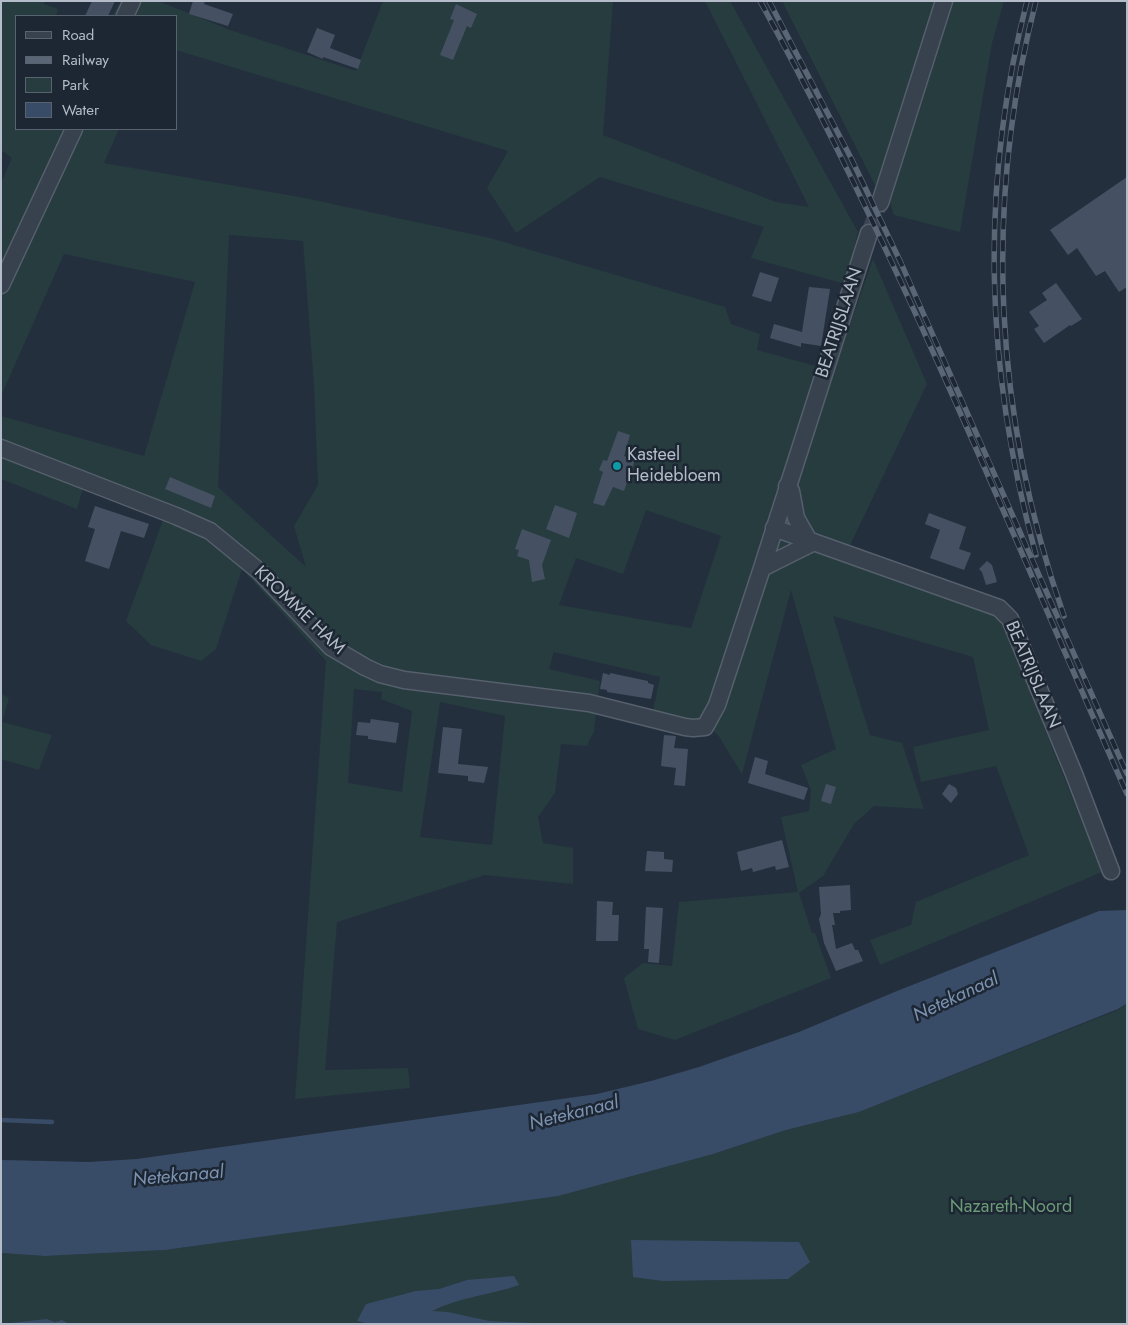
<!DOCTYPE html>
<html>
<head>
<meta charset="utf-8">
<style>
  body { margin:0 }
  #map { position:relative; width:1128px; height:1325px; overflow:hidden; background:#242f3e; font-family:Jost,sans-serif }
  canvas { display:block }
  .frame { position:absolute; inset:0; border:2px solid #b4bcc9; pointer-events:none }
  .legend { position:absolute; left:15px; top:15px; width:162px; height:115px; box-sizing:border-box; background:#1d2633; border:1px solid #59626f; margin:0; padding:6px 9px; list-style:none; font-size:15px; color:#b4bcc9 }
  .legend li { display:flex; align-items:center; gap:10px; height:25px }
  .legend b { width:25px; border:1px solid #59626f }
</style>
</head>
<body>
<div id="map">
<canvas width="1128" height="1325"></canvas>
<div class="frame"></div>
<ul class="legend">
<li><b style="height:6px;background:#38414e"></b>Road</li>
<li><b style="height:6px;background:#5a6575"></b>Railway</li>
<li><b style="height:14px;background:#263c3f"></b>Park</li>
<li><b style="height:14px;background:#394c67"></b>Water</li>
</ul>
</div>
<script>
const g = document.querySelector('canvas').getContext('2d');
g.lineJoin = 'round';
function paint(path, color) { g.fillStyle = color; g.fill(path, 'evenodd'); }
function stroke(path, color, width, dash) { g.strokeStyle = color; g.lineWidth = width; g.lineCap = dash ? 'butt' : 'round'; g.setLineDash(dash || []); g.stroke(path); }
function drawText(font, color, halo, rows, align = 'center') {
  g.font = font + ' Jost,sans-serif'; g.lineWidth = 5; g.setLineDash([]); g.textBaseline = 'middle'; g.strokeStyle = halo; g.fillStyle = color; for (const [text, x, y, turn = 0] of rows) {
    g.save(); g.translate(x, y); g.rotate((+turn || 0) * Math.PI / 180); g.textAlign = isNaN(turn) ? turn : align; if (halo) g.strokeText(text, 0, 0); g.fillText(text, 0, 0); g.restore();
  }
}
paint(new Path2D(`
  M1,1H44V4L58,9L56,16H16V129H119L104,163L305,198L490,238L725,307L731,324L760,334L757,350L834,371L873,259L927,384L843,560L998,613L1102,872L880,965L870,940L911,925L916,902L1029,855L996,766L921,782L913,747L989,730L973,657L833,616L870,735L902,743L924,809L874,806L854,824L823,876L799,893L812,933H815L831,978L675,1040L638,1029L624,978L643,963L672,966L679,902L798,892L781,817L809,811L811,790L801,765L836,749L791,590L742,774L718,735L712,730L653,710L660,677L554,652L549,669L600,681L594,731L587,746L561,744L555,793L538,817L543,843L573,848V884L485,875L337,922L325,1070L408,1068L410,1088L295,1099L326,661L242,569L216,649L201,661L151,645L126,621L163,520L83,488L77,509L1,479V416L144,456L195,282L64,254L1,396V183L12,158L1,150ZM229,235L303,241L314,385L318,485L294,526L306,567L218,487ZM646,510L721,536L691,628L559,605L576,558L623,574ZM354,689L382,692L381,699L412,711L402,792L348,783ZM440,702L505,716L492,845L420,837Z
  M121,1H158L230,30L356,71L383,1H613L603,135L776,202L809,207L705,1H730L858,232L845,284L751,258L764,227L600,177L516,233L487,188L508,151L176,50V16H112Z
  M782,1H1004L992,43L960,232L894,215L882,178L876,187Z
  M1,694L9,698L2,722L52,735L39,770L1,759Z
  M1127,1002V1324H1V1253L45,1256L165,1250L362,1222L713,1154L786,1130L859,1112L1118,1010Z`), '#263c3f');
paint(new Path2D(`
  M1127,910V1003L1118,1009L859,1112L786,1130L713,1154L558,1196L165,1250L45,1256L1,1253V1160L89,1162L137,1159L597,1094L651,1081L699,1067L799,1032L897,991L1099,911Z
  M631,1240L799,1242L810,1262L788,1279L663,1281L633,1277Z
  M514,1276L519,1285C491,1295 459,1297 432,1311L448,1312L489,1321L556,1324H369L357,1321L366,1304L416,1291L439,1289L467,1280Z
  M47,1319L55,1322L62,1320L69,1324H1Z`), '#394c67');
stroke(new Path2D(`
  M1,1120L52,1122`), '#394c67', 4.5);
paint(new Path2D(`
  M92,1H115L108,16H85Z
  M193,1H205L204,4L233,14L228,26L189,14Z
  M456,4L477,14L471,28L467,26L453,60L440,55L454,20L450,19Z
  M317,28L335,35L330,48L361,60L358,69L323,57V59L307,52Z
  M1127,177V287L1119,292L1105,271L1096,276L1077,248L1068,255L1050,230Z
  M760,272L779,278L771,302L752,296Z
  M1056,283L1082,319L1071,326L1070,325L1044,343L1034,329L1039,326L1029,312L1047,300L1042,293Z
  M809,287L830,289L821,346L801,343V347L770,338L774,324L802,332Z
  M618,431L630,435L624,456L635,460L624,491L613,487L604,506L593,503L603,472L599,470L603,460L607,461Z
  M170,477L215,496L211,508L165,489Z
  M555,505L577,513L569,538L546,529Z
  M95,506L149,524L144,538L121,531L109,569L85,561L95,529L88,527Z
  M929,513L966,527L959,549L971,553L964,570L930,558L940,530L925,524Z
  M522,529L551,540L542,565L545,579L532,582L529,560L517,556L519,550L515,549Z
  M987,561L992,565L997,582L986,585L982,572L979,569Z
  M603,673L610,675V673L648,681V683L654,685L651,699L607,692V690L600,689Z
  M371,719L399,723L396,743L368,739V736L356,735L358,722L370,723Z
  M443,727L462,729L458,764L488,767L484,783L468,781V776L438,773Z
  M664,735L676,736L674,748L688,749L685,786L674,785L676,768L661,766Z
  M755,757L768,761L765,774L808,788L804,800L748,783Z
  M826,784L836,787L831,804L821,801Z
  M949,784L956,788L958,794L951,803L942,794Z
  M782,840L789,867L776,870L775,866L753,872L752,868L741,871L737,852Z
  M647,851L664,852V859L673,860L672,872L645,871Z
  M850,885L851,910L840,911V913H833L835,925H832L836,949L852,943L855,950H858L863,961L836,971L824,943L819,919L821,914L819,887Z
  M597,901L613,902L612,915H619L618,941H596Z
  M646,907L663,908L659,963L648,962L649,949H644Z`), '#455162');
stroke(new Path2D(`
  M869,233L880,203`), '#3a4453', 16, [16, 8]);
const street = new Path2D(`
  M125,16L132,1
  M880,203L944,1
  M1,285L74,129
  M1,448L176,516L210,531L260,572L331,647L365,667L380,674L404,680L589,703L685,727L693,728L705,727L717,705L762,568L869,233
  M787,486L791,491L796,518L809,541
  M774,528L999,608L1010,619L1074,774L1111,871
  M762,568L814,542`);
stroke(street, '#565f6c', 19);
stroke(street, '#38414e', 16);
const rail = new Path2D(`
  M760,1C900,257 1009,528 1127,794
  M769,1L851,158L901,263L1127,774
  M1027,1C979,189 985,369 1036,555
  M1036,1C983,207 994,416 1064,616`);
stroke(rail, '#5a6575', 5.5);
stroke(rail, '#1d2633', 4, [11]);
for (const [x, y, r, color] of [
  [617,466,5,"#0f9aa8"]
]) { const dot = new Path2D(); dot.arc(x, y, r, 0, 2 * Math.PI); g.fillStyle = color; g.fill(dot); stroke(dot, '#1d2633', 2); }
drawText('18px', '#b4bcc9', '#1d2633', [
  ["BEATRIJSLAAN",840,323,-72],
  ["KROMME HAM",299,611,44],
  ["BEATRIJSLAAN",1032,675,67]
]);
drawText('18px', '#b4bcc9', '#1d2633', [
  ["Kasteel",627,456],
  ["Heidebloem",627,477]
], 'left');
drawText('18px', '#6b9a76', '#1d2633', [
  ["Nazareth-Noord",1011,1208]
]);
drawText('italic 19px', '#7c92b1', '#1d2633', [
  ["Netekanaal",956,998,-25],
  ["Netekanaal",574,1114,-14],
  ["Netekanaal",178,1177,-5]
]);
</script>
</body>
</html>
